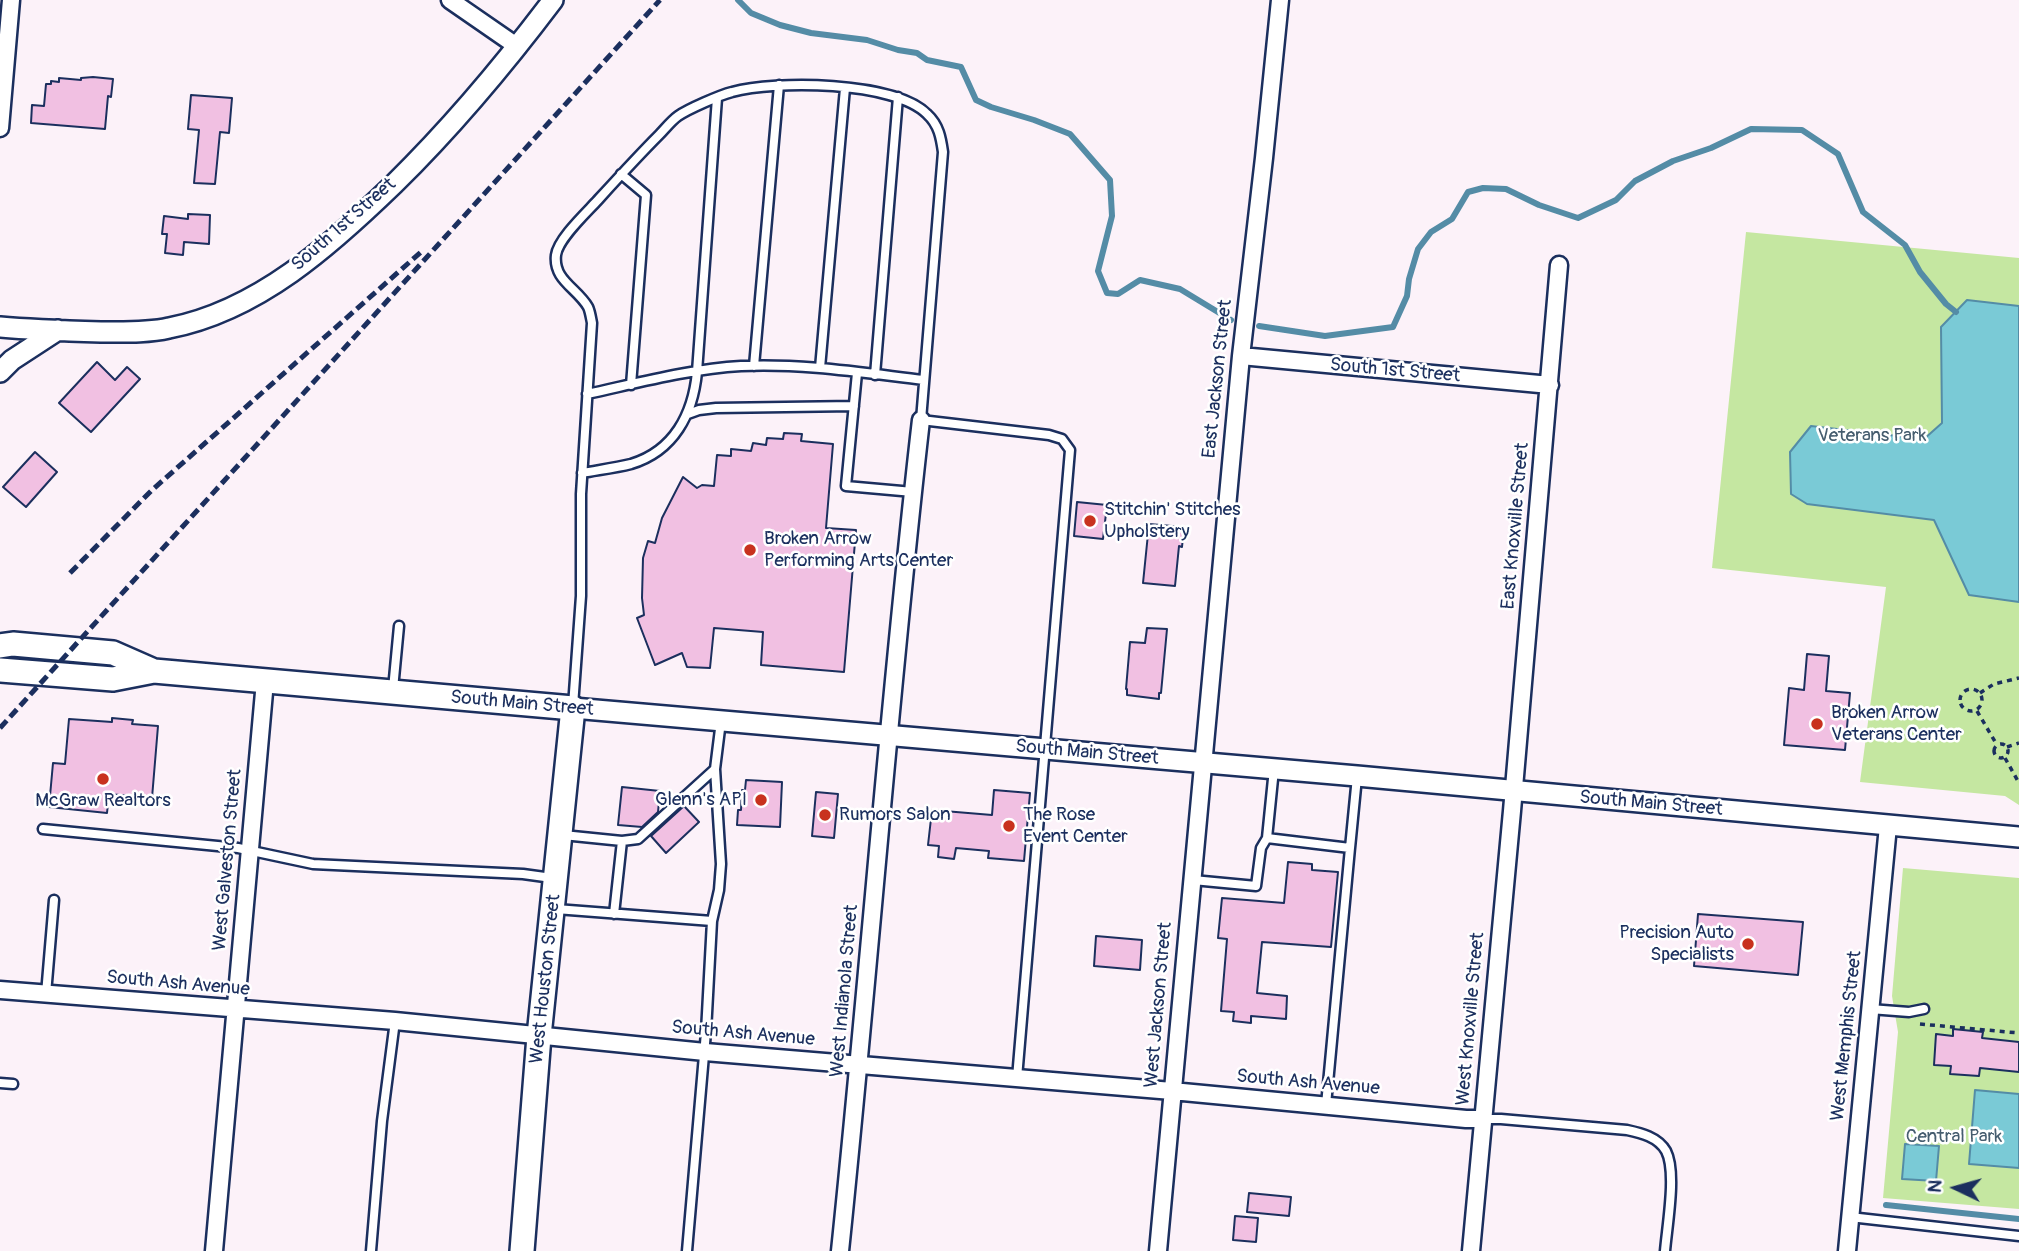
<!DOCTYPE html>
<html>
<head>
<meta charset="utf-8">
<style>
  body { margin:0 }
  #map { position:relative; width:2019px; height:1251px; overflow:hidden; background:#fcf2f9; font-family:Pangolin,sans-serif }
  canvas { display:block }
  .north { position:absolute; left:1921px; top:1153px; width:70px; height:70px; -webkit-text-stroke:5px #fff; paint-order:stroke; rotate:275deg; font-size:19px; font-weight:700; line-height:28px; text-align:center; color:#1b2f5e }
  .north::after { content:''; display:block; margin:auto; width:24px; height:32px; background:#1b2f5e; clip-path:polygon(50% 0,100% 100%,50% 72%,0 100%) }
</style>
</head>
<body>
<div id="map">
<canvas width="2019" height="1251"></canvas>
<div class="north">N</div>
</div>
<script>
const g = document.querySelector('canvas').getContext('2d');
g.lineJoin = 'round';
function paint(path, color) { g.fillStyle = color; g.fill(path, 'evenodd'); }
function stroke(path, color, width, dash) { g.strokeStyle = color; g.lineWidth = width; g.lineCap = dash ? 'butt' : 'round'; g.setLineDash(dash || []); g.stroke(path); }
function drawText(font, color, halo, rows, align = 'center') {
  g.font = font + ' Pangolin,sans-serif'; g.lineWidth = 5; g.setLineDash([]); g.textBaseline = 'middle'; g.strokeStyle = halo; g.fillStyle = color; for (const [text, x, y, turn = 0] of rows) {
    g.save(); g.translate(x, y); g.rotate((+turn || 0) * Math.PI / 180); g.textAlign = isNaN(turn) ? turn : align; if (halo) g.strokeText(text, 0, 0); g.fillText(text, 0, 0); g.restore();
  }
}
paint(new Path2D(`
  M1746,232L2019,258V805L2005,796L1860,782L1886,587L1712,568Z
  M1903,868L2019,878V1209L1883,1198L1898,1032L1892,996Z`), '#c5e7a1');
const water = new Path2D(`
  M1967,300L2019,306V602L1969,595L1934,520L1807,504L1791,494L1790,452L1811,426L1924,439L1942,423L1941,327Z
  M1975,1090L2019,1094V1168L1969,1164Z
  M1905,1144L1939,1146L1936,1181L1902,1179Z`);
paint(water, '#7acad6');
stroke(water, '#548ca6', 2);
stroke(new Path2D(`
  M738,0L751,13L780,25L811,33L867,40L898,50L917,53L927,60L961,67L976,100L991,107L1034,120L1070,134L1110,180L1112,216L1098,271L1107,293L1118,294L1140,280L1180,289L1231,320
  M1259,326L1325,336L1393,327L1407,296L1409,279L1418,249L1431,232L1452,219L1468,192L1483,188L1506,189L1539,205L1578,218L1616,200L1635,181L1673,161L1711,148L1751,129L1802,130L1838,154L1863,212L1905,245L1920,272L1946,304L1956,312
  M1886,1205L2019,1219`), '#548ca6', 6);
const building = new Path2D(`
  M93,77L113,79L111,97L108,96L105,129L31,123L32,105L44,106L46,84H51V81L59,82V78L81,80V78Z
  M191,95L232,98L229,133L220,132L215,184L194,183L199,130L188,129Z
  M188,214L210,215L209,244L184,242L183,255L165,253L167,234H162L164,216L188,219Z
  M97,362L115,380L127,367L140,379L91,432L59,403Z
  M784,433L802,434L801,441L833,444L826,528L856,530L844,672L761,665L763,632L714,628L710,668L687,667L682,653L655,665L637,618L644,615L642,598L643,558L648,541L655,543L662,518L683,477L697,488L702,485L714,486L717,455L731,456V449L751,451L753,443L766,445L767,438L783,439Z
  M35,452L57,472L26,507L3,487Z
  M1077,502L1107,505L1103,539L1074,536Z
  M1149,524L1184,527L1182,547L1179,546L1175,586L1143,583Z
  M1147,628L1167,629L1161,693H1159V699L1127,695V689H1126L1130,642L1145,643Z
  M1807,654L1829,656L1826,691L1850,693L1845,750L1784,745L1789,688L1804,690Z
  M112,718L133,720L132,724L158,726L152,798L109,794L107,813L49,807L53,763L65,764L69,719L112,722Z
  M746,780L782,782L780,827L737,825L738,810H741L742,790H745Z
  M622,787L660,791L658,812L642,827L618,825Z
  M994,790L1030,793L1024,861L988,858L989,851L956,848L954,859L938,857L939,846L928,845L932,810L992,815Z
  M816,792L838,794L834,838L812,836Z
  M684,806L699,822L666,853L651,836Z
  M1288,862L1312,864V870L1338,872L1331,947L1262,942L1257,993L1287,996L1286,1019L1251,1016V1023L1233,1021L1234,1012L1221,1011L1227,939L1218,938L1222,898L1284,903Z
  M1698,914L1803,922L1798,975L1694,966Z
  M1096,936L1142,940L1140,970L1094,966Z
  M1953,1029L1983,1032L1982,1038L2019,1042V1072L1980,1068L1979,1076L1950,1074L1951,1066L1934,1065L1936,1034L1953,1036Z
  M1249,1193L1291,1197L1289,1216L1247,1212Z
  M1235,1216L1258,1218L1256,1242L1233,1240Z`);
paint(building, '#f1c0e2');
stroke(building, '#1b2f5e', 2);
const service = new Path2D(`
  M621,174L646,195L631,385
  M754,366L779,85
  M820,368L845,88
  M857,373L846,486L913,492
  M875,375L898,97
  M587,394C638,383 690,369 741,366C802,363 864,373 924,380
  M688,414L699,410L716,408L854,406
  M582,473C598,470 615,468 631,464C674,451 693,414 697,372L717,98
  M393,689L399,626
  M573,706L581,596V494L592,323C591,318 590,311 588,307C577,288 553,280 556,255C558,239 586,213 597,201C618,178 638,156 659,135C665,129 671,121 678,116C688,109 720,95 732,92C775,80 894,81 927,114C939,125 941,138 943,152L921,420L1049,435L1062,439L1070,450L1017,1078
  M43,829L238,848L313,864L523,874L552,878
  M563,835L622,841L614,914
  M1267,838L1350,848L1357,777
  M622,841L638,839L715,769L721,721
  M1193,880L1256,886L1261,848L1267,838L1274,769
  M556,909L712,921L706,1032L687,1251
  M712,921L719,890L721,864L715,769
  M46,994L54,900
  M1870,1009L1909,1012L1924,1009
  M0,1083L13,1084
  M1326,1105L1350,848
  M1483,1119H1501L1627,1130C1641,1133 1658,1137 1666,1151C1677,1172 1667,1226 1665,1251
  M1850,1217L2019,1236
  M371,1251L382,1121L395,1021`);
const minor = new Path2D(`
  M450,0L518,47
  M0,128L11,0
  M1241,356L1550,385
  M0,990L395,1021L705,1052L1172,1091L1466,1119H1483
  M214,1251L265,681
  M840,1251C869,974 889,697 921,420
  M1158,1251L1241,356L1264,158L1280,0
  M1471,1251L1512,811L1559,265
  M1847,1251L1888,826`);
const tertiary = new Path2D(`
  M0,327C33,330 67,331 101,332C123,332 147,333 169,328C258,311 331,245 394,184C452,127 504,65 553,0
  M0,372L12,360L58,330
  M573,708L1357,776L2019,837`);
const secondary = new Path2D(`
  M0,646L13,644L113,653L154,671
  M0,670L113,679L154,671L573,708L539,1036L522,1251`);
stroke(service, '#1b2f5e', 13);
stroke(minor, '#1b2f5e', 21);
stroke(tertiary, '#1b2f5e', 24);
stroke(secondary, '#1b2f5e', 28);
stroke(new Path2D(`
  M1960 700a11 11 0 1 1 22 0a11 11 0 1 1-22 0Z
  M1980,693L1994,684L2019,678
  M1977,711L1997,745
  M1994 751a7 7 0 1 1 14 0a7 7 0 1 1-14 0Z
  M2007,747L2019,743
  M2005,758L2019,783
  M1920,1024L2019,1033`), '#1b2f5e', 3.5, [5, 5]);
stroke(service, '#fff', 8);
stroke(minor, '#fff', 16);
stroke(tertiary, '#fff', 19);
stroke(secondary, '#fff', 23);
stroke(new Path2D(`
  M70,573L151,491L421,252
  M0,728L660,0`), '#1b2f5e', 5, [10, 5]);
for (const [x, y, r, color] of [
  [1090,521,7,"#c8321e"],
  [750,550,7,"#c8321e"],
  [1817,724,7,"#c8321e"],
  [103,779,7,"#c8321e"],
  [761,800,7,"#c8321e"],
  [825,815,7,"#c8321e"],
  [1009,826,7,"#c8321e"],
  [1748,944,7,"#c8321e"]
]) { const dot = new Path2D(); dot.arc(x, y, r, 0, 2 * Math.PI); g.fillStyle = color; g.fill(dot); stroke(dot, '#fff', 2.5); }
drawText('19px', '#1b2f5e', '#fff', [
  ["South 1st Street",344,225,-41],
  ["South 1st Street",1395,371,5],
  ["East Jackson Street",1218,379,-84],
  ["East Knoxville Street",1516,526,-85],
  ["South Main Street",522,704,5],
  ["South Main Street",1087,753,5],
  ["South Main Street",1651,804,5],
  ["West Galveston Street",228,860,-85],
  ["West Houston Street",546,979,-84],
  ["South Ash Avenue",178,984,5],
  ["West Indianola Street",845,991,-85],
  ["West Jackson Street",1159,1005,-85],
  ["West Knoxville Street",1471,1019,-85],
  ["South Ash Avenue",743,1034,5],
  ["West Memphis Street",1847,1036,-84],
  ["South Ash Avenue",1308,1083,5]
]);
drawText('19px', '#465d6f', '#fff', [
  ["Veterans Park",1872,436],
  ["Central Park",1954,1137]
]);
drawText('19px', '#1b2f5e', '#fff', [
  ["Stitchin' Stitches",1104,510],
  ["Upholstery",1104,532],
  ["Broken Arrow",764,539],
  ["Performing Arts Center",764,561],
  ["Broken Arrow",1831,713],
  ["Veterans Center",1831,735],
  ["Glenn's API",747,800,"right"],
  ["McGraw Realtors",103,801,"center"],
  ["Rumors Salon",839,815],
  ["The Rose",1023,815],
  ["Event Center",1023,837],
  ["Precision Auto",1734,933,"right"],
  ["Specialists",1734,955,"right"]
], 'left');
</script>
</body>
</html>
